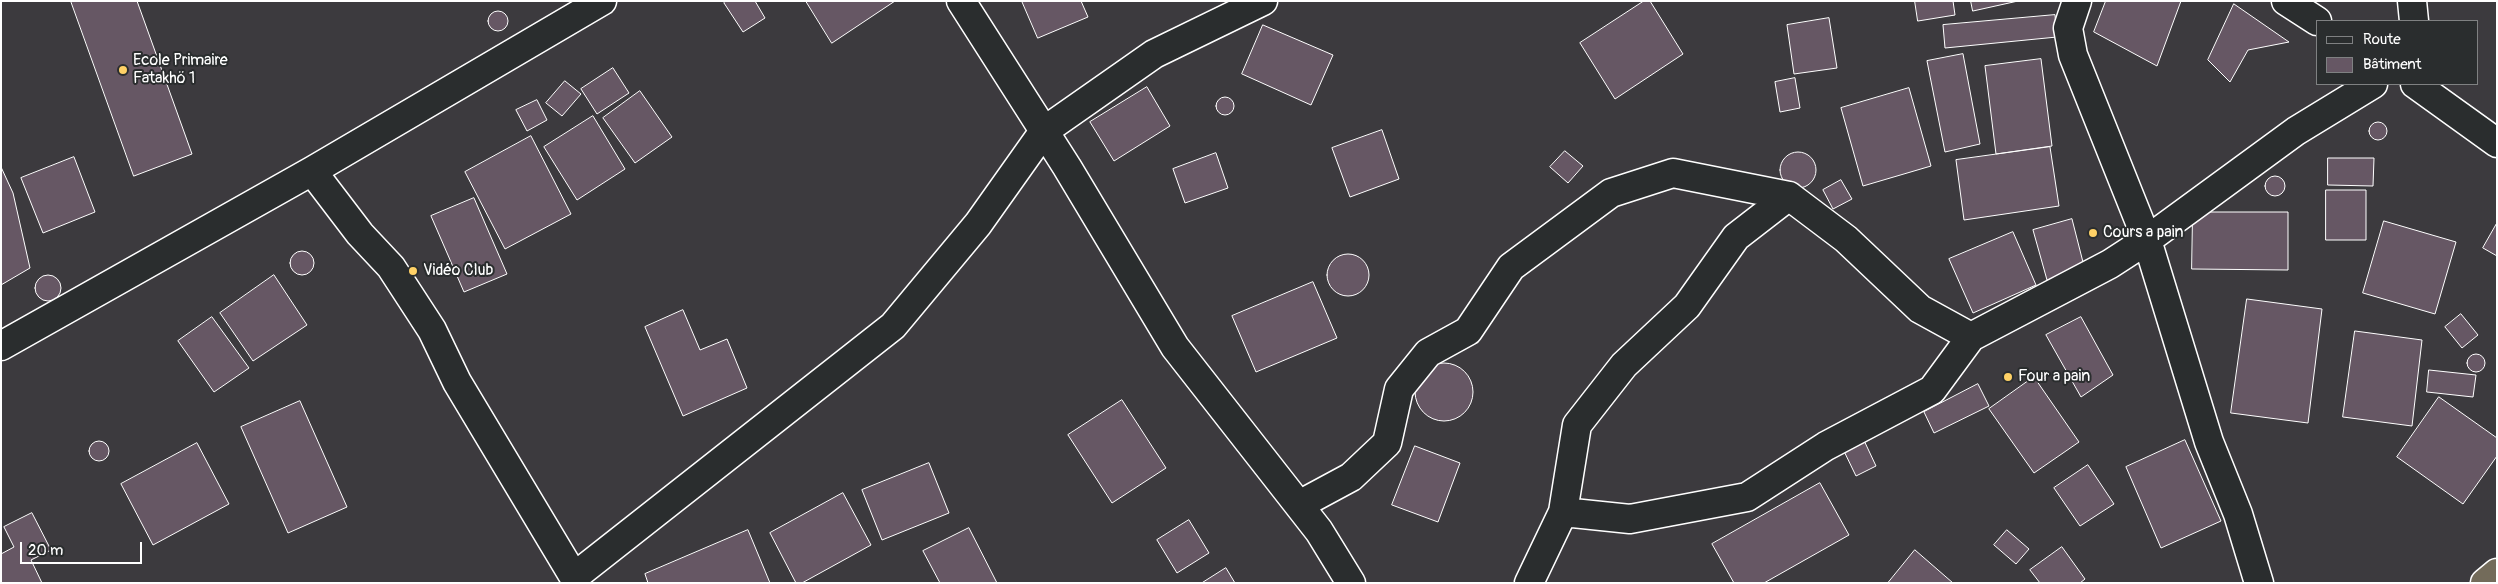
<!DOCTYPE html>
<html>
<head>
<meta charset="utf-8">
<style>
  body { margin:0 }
  #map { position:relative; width:2498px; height:584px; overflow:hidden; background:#3c3a3e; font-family:Pangolin,sans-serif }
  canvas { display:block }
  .frame { position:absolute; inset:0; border:2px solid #fff; pointer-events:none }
  .legend { position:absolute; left:2316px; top:20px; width:162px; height:65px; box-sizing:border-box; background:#2a2d2e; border:1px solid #7f8182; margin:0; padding:6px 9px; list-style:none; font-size:15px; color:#fff }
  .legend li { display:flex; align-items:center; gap:10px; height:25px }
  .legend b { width:25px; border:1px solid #7f8182 }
  .scale { position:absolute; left:20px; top:542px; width:122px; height:22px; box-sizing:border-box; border:2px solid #fff; border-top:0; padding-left:6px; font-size:15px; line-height:18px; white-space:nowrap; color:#fff; -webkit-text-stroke:4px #2a2d2e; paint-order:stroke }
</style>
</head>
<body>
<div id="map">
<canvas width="2498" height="584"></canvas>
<div class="frame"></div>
<ul class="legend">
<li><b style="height:6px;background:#2a2d2e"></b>Route</li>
<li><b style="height:14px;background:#665764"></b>Bâtiment</li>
</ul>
<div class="scale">20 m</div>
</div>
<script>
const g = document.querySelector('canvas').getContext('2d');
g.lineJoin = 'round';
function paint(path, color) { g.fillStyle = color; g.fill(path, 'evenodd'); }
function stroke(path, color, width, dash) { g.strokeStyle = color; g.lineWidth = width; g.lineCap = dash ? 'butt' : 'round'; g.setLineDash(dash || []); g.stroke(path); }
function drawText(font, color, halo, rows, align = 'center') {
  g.font = font + ' Pangolin,sans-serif'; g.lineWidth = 4; g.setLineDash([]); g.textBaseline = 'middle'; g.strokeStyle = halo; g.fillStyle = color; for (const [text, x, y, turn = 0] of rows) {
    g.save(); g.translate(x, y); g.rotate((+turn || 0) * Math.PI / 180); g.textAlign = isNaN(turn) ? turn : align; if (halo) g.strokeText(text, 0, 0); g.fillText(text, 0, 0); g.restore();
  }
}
const building = new Path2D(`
  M71,1H137L192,154L134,176Z
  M726,1H755L765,18L743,32L724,3Z
  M806,1H895L832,43Z
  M1022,1H1081L1088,17L1038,38Z
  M1644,1H1650L1683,54L1615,99L1580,43Z
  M1915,1H1953L1955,15L1918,21Z
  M1971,1H2018L1973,11Z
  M2106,1H2181L2157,66L2094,32Z
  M2234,4L2289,42L2248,50L2230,82L2208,60Z
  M488 21a10 10 0 1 1 20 0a10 10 0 1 1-20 0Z
  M2055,15L2057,37L1945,48L1943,25Z
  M1829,18L1837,68L1794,74L1787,25Z
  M1263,25L1333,55L1311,105L1242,74Z
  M1963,54L1980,144L1945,152L1927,61Z
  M2041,59L2052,146L1996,154L1985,66Z
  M613,68L629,93L597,114L581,89Z
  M1795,78L1800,108L1780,112L1775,82Z
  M565,81L581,94L562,116L546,103Z
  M1147,87L1170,126L1114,161L1090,122Z
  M1909,88L1931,166L1863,186L1841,108Z
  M640,91L672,137L635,163L603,118Z
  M1216 106a9 9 0 1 1 18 0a9 9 0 1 1-18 0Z
  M537,100L547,120L527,131L516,110Z
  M593,116L625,169L577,200L544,147Z
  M2369 131a9 9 0 1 1 18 0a9 9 0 1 1-18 0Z
  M1382,130L1399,179L1350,197L1332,148Z
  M531,136L571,214L505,249L465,172Z
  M2050,147L2059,206L1964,220L1956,160Z
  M1565,151L1583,166L1568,183L1550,167Z
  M1780 170a18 18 0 1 1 36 0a18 18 0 1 1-36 0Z
  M1216,153L1228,188L1185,203L1173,169Z
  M74,157L95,212L43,233L21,178Z
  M2328,158H2374L2373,186L2328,185Z
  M1,167L13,193L30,268L1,285Z
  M2265 186a10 10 0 1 1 20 0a10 10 0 1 1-20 0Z
  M1841,180L1852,199L1833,209L1823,190Z
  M2326,190H2366V240H2326Z
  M474,198L507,274L464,292L431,216Z
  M2193,212H2288V270L2192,269Z
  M2072,219L2085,270L2047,280L2033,230Z
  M2384,221L2456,242L2435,314L2363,293Z
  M2497,223V256L2483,248Z
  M2013,232L2036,285L1973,313L1949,259Z
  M290 263a12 12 0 1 1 24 0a12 12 0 1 1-24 0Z
  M1327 275a21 21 0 1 1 42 0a21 21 0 1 1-42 0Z
  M35 288a13 13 0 1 1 26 0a13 13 0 1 1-26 0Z
  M274,275L307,325L253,361L220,313Z
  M1313,282L1337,338L1256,372L1232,316Z
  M2247,299L2322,309L2308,423L2231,413Z
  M683,310L700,350L727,339L747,388L683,416L645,327Z
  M2461,314L2478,335L2462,348L2445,327Z
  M212,317L249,368L214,392L178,341Z
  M2081,317L2113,375L2081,397L2046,335Z
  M2355,331L2422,340L2412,426L2343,417Z
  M2467 363a9 9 0 1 1 18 0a9 9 0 1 1-18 0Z
  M1415 392a29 29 0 1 1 58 0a29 29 0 1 1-58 0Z
  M2429,370L2476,375L2473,397L2427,392Z
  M2034,377L2079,442L2034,473L1989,409Z
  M1978,384L1989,406L1934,433L1924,412Z
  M2439,397L2497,438V456L2463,504L2397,457Z
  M1122,400L1166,468L1112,503L1068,435Z
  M300,401L347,507L288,533L241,427Z
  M1861,434L1876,466L1856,476L1841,445Z
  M2185,440L2221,521L2161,548L2126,467Z
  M89 451a10 10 0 1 1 20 0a10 10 0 1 1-20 0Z
  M197,443L229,504L153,545L121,484Z
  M1415,446L1460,463L1438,522L1392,505Z
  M929,463L949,513L882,540L862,490Z
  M2088,465L2114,504L2080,526L2054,488Z
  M1820,483L1849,535L1764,583H1734L1712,544Z
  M843,493L871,545L802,583H796L770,533Z
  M32,513L51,550L31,560L42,583H1V554L14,547L4,527Z
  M1189,520L1209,553L1177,573L1157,540Z
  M969,528L997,583H940L923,551Z
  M748,530L770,583H648L645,574Z
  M2007,530L2029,549L2016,564L1994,545Z
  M2062,547L2085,579L2080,583H2040L2030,570Z
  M1915,550L1953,583H1888Z
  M1226,568L1235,583H1202Z`);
paint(building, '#665764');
stroke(building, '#fff', 1);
const minor = new Path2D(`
  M961,1L1067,167L1175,347L1319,531L1351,583
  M2077,1L2068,28L2073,55L2147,240L2209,442L2238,514L2259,583
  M2286,1L2317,21
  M2412,1L2414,21
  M2415,84L2497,143
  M312,171L360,234L391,267L432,330L457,382L574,577L893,326L978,224L1044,131L1154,54L1263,1
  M1,346L312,171L602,1
  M1299,505L1351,477L1387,443L1399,389L1428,353L1468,331L1511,267L1611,193L1673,173L1789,196L1846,239L1920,309L1971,337
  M1563,512L1630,519L1747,497L1826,446L1932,390L1971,337L2110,264L2147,240L2296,131L2373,84
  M1529,583L1563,512L1577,425L1624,365L1687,306L1736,237L1789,196`);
const highway = new Path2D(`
  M2485,583L2497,573`);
stroke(minor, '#fff', 31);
stroke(highway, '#fff', 31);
stroke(minor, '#2a2d2e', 28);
stroke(highway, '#736b5a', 28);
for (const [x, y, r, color] of [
  [123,70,5,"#ffd166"],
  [2093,233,5,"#ffd166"],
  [413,271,5,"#ffd166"],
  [2008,377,5,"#ffd166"]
]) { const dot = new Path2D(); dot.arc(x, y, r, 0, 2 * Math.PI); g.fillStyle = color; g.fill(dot); stroke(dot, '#2a2d2e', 2); }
drawText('16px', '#fff', '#2a2d2e', [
  ["Ecole Primaire",133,61],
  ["Fatakhö 1",133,79],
  ["Cours a pain",2103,233],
  ["Vidéo Club",423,271],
  ["Four a pain",2018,377]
], 'left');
</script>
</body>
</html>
